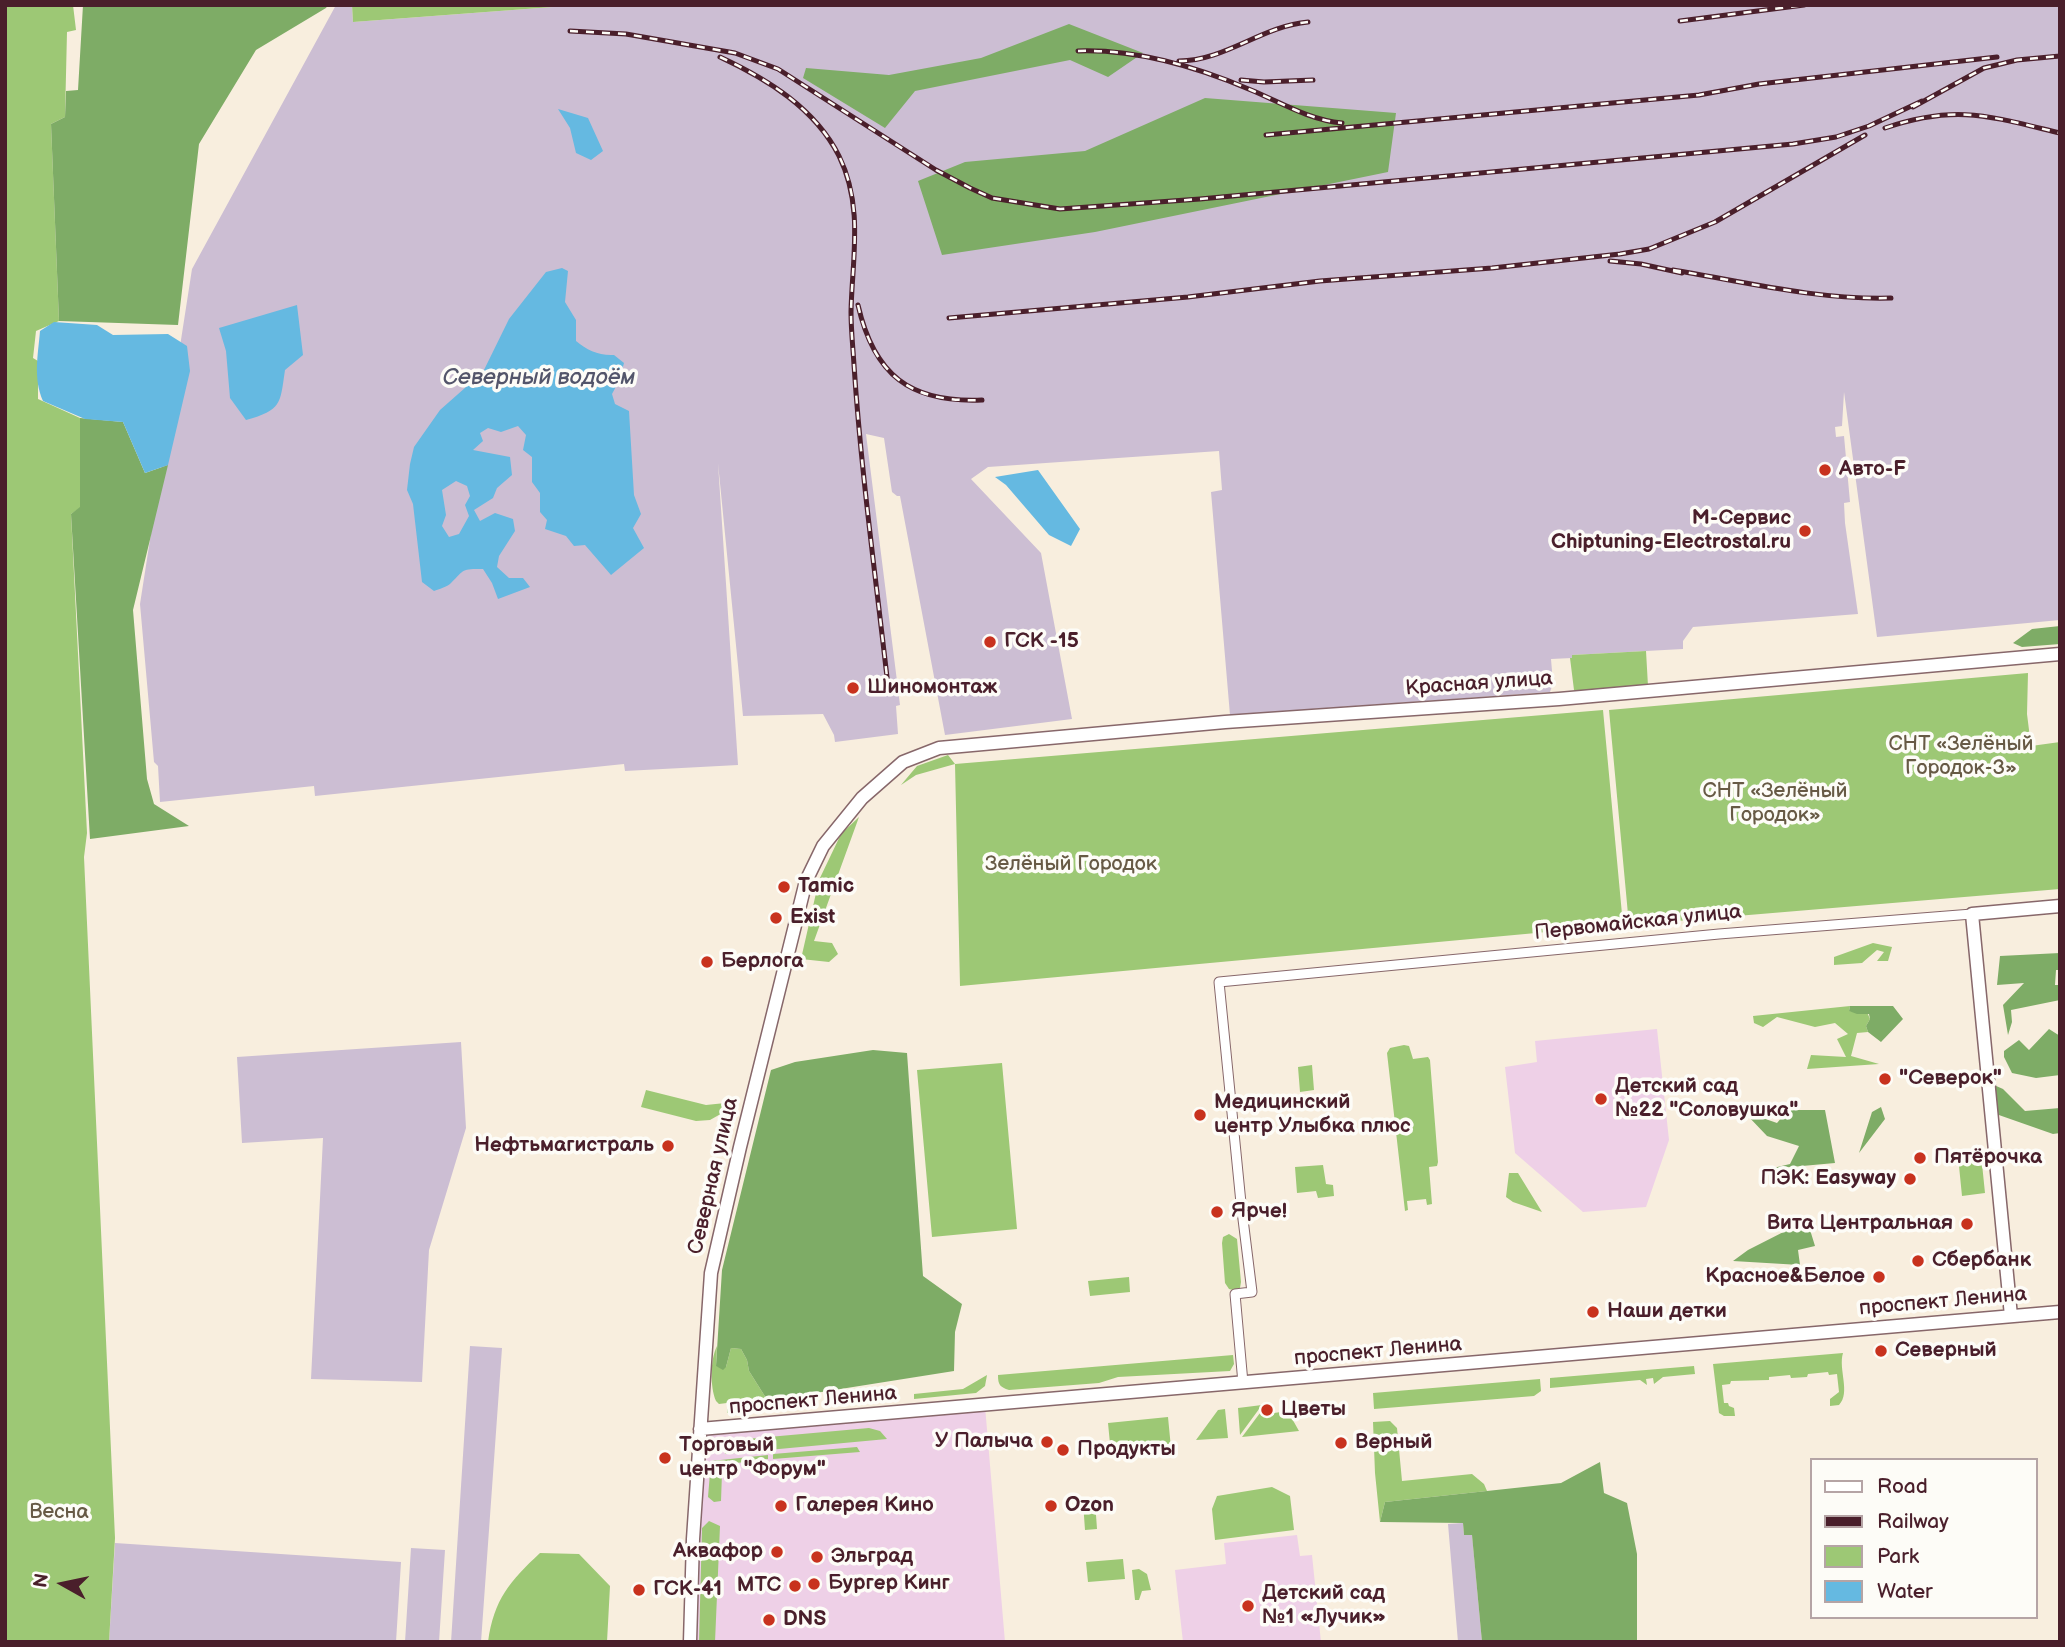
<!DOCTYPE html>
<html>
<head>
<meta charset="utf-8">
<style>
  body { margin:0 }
  #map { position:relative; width:2065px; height:1647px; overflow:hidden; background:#f8eede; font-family:"Balsamiq Sans",sans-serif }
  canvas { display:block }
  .frame { position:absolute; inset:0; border:7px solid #4a1f2b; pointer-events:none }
  .legend { position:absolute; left:1810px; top:1458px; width:228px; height:161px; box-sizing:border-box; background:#fdfcf7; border:2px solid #b5a4a5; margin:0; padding:9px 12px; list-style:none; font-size:21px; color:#4a1f2b }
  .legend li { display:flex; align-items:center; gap:14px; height:35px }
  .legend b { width:35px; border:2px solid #b5a4a5 }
  .north { position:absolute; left:28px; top:1549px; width:70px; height:70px; -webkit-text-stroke:5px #fdfcf7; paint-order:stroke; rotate:279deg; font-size:19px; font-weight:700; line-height:28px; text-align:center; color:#4a1f2b }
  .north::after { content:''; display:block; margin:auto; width:24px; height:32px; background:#4a1f2b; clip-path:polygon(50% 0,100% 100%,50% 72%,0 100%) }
</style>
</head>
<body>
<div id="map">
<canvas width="2065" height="1647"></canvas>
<div class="frame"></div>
<ul class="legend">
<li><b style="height:9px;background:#fff"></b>Road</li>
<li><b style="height:9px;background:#4a1f2b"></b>Railway</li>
<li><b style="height:19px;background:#9dc875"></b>Park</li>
<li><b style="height:19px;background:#65b9e1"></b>Water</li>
</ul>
<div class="north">N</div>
</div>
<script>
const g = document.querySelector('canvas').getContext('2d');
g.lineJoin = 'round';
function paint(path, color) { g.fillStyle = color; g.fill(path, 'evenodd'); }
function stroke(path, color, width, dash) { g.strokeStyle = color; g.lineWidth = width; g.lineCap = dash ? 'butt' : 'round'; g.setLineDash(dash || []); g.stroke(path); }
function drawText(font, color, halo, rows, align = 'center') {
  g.font = font + ' "Balsamiq Sans",sans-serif'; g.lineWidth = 7; g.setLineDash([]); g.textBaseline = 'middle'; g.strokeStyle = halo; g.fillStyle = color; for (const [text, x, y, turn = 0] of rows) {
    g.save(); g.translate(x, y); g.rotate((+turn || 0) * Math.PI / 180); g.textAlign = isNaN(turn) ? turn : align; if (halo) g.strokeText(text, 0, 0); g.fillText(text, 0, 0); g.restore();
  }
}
paint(new Path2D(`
  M1657,1029L1669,1140L1646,1207L1583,1212L1515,1153L1505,1067L1537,1062L1535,1041Z
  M985,1406L1005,1642H690L700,1429Z
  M1297,1535L1300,1556L1312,1555L1321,1642H1183L1175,1570L1226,1564L1224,1543Z`), '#eed0e7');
paint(new Path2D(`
  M336,5H352L353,22L579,5H2060V620L1877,637L1844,392L1842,426L1835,427L1836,437L1844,436L1850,502L1844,503L1845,523L1858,614L1693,627L1683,641V649L1572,655V658L1551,659L1553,683L1550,692L1230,715L1211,492L1222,490L1219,451L988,467L971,479L1041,553L1072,719L945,735L900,496H897L892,492L884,438L866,434L900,705L896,706L898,734L835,742L834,735L823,714L743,716L718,463L738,765L625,771L624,764L315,796L314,786L160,802L158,766L154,762L140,604L192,269Z
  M461,1042L466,1128L429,1250L422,1382L311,1379L323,1138L242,1143L237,1057Z
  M470,1346L502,1348L481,1642H451Z
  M1463,1523L1464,1535L1472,1534L1482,1642H1458L1448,1524Z
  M115,1543L401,1562L396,1642H109Z
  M411,1548L445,1550L439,1642H405Z`), '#ccbed3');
paint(new Path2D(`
  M5,5H73L76,30L67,32L65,117L51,124L59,321L36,331L33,358L38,361V399L80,418V508L71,514L87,833L84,857L115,1538L109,1642H5Z
  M352,5H579L353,22Z
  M1646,651L1648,686L1578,692L1574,690L1570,658H1572V655Z
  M2028,673L2027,714L2031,746L2060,742V889L1629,925L1609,710Z
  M1603,710L1623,925L960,986L955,764L916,775L901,785L917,766L948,755L955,764Z
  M859,817L814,941L832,943L838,954L829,962L801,959L819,880L841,834Z
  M1873,943L1892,947L1888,961H1877L1884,952L1877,950L1862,963L1834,965V957Z
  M1850,1006L1849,1011L1867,1012L1870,1019L1866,1026L1868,1032L1857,1033L1851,1056L1879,1064L1807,1069L1811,1055L1846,1057L1837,1039L1848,1034L1835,1023L1815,1027L1777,1017L1763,1027L1754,1023L1753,1016Z
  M1404,1045L1409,1046L1413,1059L1428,1057L1430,1060L1438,1162L1437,1166L1429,1167L1432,1204L1427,1205L1426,1199L1407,1201L1408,1210L1405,1211L1387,1053L1390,1048Z
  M1002,1063L1017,1229L932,1237L917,1070Z
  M1312,1065L1314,1090L1300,1092L1298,1067Z
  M646,1090L706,1105L735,1102L733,1107L710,1120L696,1121L641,1107Z
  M1981,1154L1985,1193L1962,1196L1958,1156Z
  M1323,1165L1326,1184L1333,1185L1334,1196L1318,1198L1316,1191L1297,1193L1295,1167Z
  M1509,1173H1518L1542,1212L1513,1202L1506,1197Z
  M1229,1234L1237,1239L1241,1282L1240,1288L1233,1290L1229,1289L1225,1283L1222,1243L1223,1237Z
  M1129,1277L1130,1292L1090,1296L1088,1281Z
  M717,1346L716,1366L726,1367L731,1348L741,1349L747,1360L749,1371L766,1398L719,1404L716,1401C710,1387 710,1360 717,1346Z
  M1843,1353C1838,1369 1851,1393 1839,1405L1830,1406V1399L1839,1392L1837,1374L1829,1375L1828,1372L1808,1374L1807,1377L1791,1378L1790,1375L1769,1377V1380L1731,1381L1730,1384L1722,1385L1724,1403H1728L1729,1406L1734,1408L1735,1416H1724L1719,1413L1713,1364Z
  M1233,1355L1234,1364L1230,1371L1118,1377L1099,1383L1009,1390C1000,1387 998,1385 998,1375Z
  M1694,1366L1695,1374L1663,1377L1654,1384L1653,1378L1646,1379L1647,1385L1640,1380L1550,1388V1378Z
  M987,1375L985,1386L976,1393L914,1399V1394L963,1389Z
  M1540,1379L1541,1391L1534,1396L1374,1409L1373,1393Z
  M808,1402L780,1410L727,1413V1409Z
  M1262,1405L1240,1435L1238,1408Z
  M1286,1408L1299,1431L1242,1437L1263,1409L1264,1416L1274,1415V1413L1281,1412V1409Z
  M1225,1409L1228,1438L1196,1440L1218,1410Z
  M1168,1417L1171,1448L1111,1454L1108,1423Z
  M1390,1421L1397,1428L1402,1481L1472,1474L1484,1484L1487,1491L1385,1502L1380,1522L1375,1473L1373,1422Z
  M869,1428L880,1431L887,1439L725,1454L724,1441Z
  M857,1447L860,1452L773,1459V1454Z
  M768,1455V1459L729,1464L722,1473L721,1501L714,1502L708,1497L711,1461Z
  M1272,1487L1290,1496L1294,1530L1215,1540L1212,1509L1217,1496Z
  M1095,1501L1097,1529L1085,1530L1083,1502Z
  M709,1521L720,1526L715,1642H699L702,1528Z
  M540,1553L579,1554L610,1586L607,1642H488C494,1599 510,1581 540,1553Z
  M1123,1559L1125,1579L1088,1582L1086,1562Z
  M1139,1569L1147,1574L1151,1590L1142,1591L1139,1600H1135L1132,1570Z`), '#9dc875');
paint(new Path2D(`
  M83,5H328L326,8L256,50L199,144L178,325L59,321L51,124L65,117L66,91L78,90Z
  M1069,24L1143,53L1108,77L1070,60L915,91L885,128L803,78L806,68L889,75L981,58Z
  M1205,98L1396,113L1388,172L1095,232L942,255L918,181L965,162L1085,151Z
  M80,418L123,422L145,473L168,465L133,610L147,779L154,804L189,826L90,839L71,514L80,507Z
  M2060,626V644L2022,647L2013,643L2032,629Z
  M2060,953V970H2056L2055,985H2060V1000L2011,1010L2012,1022L2008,1035L2003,1005L2024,983L1997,985L2000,956Z
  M1850,1006H1893L1903,1019L1881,1042L1868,1032L1866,1026L1870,1019L1869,1014H1857L1849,1011Z
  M2049,1029L2060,1036V1075L2036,1078L2012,1073L2004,1057V1051L2019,1040L2029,1050Z
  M873,1050L907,1053L923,1276L962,1304L955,1332L954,1371L790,1397L766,1398L749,1371L747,1360L741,1349L731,1348L726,1367L723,1370L716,1366L722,1270L771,1070L795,1062Z
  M1994,1085L2003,1089L2025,1111L2060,1108V1133L2053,1134L1996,1114Z
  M1881,1107L1885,1119L1859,1153L1872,1112Z
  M1788,1110H1825L1835,1163L1769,1169L1790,1164L1799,1146L1767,1136L1747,1115L1751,1114L1777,1123Z
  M1807,1220L1815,1246L1798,1250L1800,1265L1733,1261L1748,1250Z
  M1600,1462L1604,1493L1627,1503L1637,1554V1642H1482L1472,1535H1464L1463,1523L1380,1522L1385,1502L1561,1483Z`), '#7eac66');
paint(new Path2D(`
  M558,109L588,118L603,151L591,160L576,153L570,128Z
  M562,268L568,271L565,302L576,320V341C587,350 599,356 614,355L624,363L619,381L612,394L615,404L629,411L634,495L641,514L633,528L644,548L611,575L585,545L574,546L566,536L545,529L547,520L540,512V493L532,482V457L523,450L526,435L518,426L501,432L488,428L480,433L483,441L473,450L510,457L512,475L497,488L493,498L474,510L480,521L495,513L513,519L515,531L499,556L497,567L509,578H523L530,587L498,599L492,583L483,569C461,569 465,569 451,583C447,587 439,589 434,591L422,582L413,504L407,490L410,464L414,447L440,410L483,372L509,319L546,272ZM456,481L467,486L470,496L465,505L469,516L459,534L449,537L442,526L446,515L442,490Z
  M297,305L303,355L285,370C280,404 282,410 246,420L230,398L226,351L219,328Z
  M54,322L97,325L113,335L168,334L187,346L190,371L168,465L145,473L123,422L85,419L43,401C33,378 38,355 40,331Z
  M1038,470L1080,529L1071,546L1049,535L1006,485L995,477Z`), '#65b9e1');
const street = new Path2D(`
  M1243,1383L1235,1294L1252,1292L1241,1203L1219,982L1719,934L1972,914`);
const secondary = new Path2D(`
  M2011,1316L1972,914L2060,906
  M700,1429L2060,1312
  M690,1642L693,1539L711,1273L740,1147L806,881L823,846L862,798L903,762L939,748L1225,722L1559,699L2060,654`);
stroke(street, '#87676a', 11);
stroke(secondary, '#87676a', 15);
stroke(street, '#fff', 9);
stroke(secondary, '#fff', 12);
const rail = new Path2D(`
  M1680,21L1804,5
  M570,31L626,34L735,53L778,69L936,170L970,188L992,198L1060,209L1200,199L1793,144L1836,137L1869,126L1922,101
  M1078,51C1137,49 1197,67 1251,90C1280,102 1309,120 1342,123
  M720,57C767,79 815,108 839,156C864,207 852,259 851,312C851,330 853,348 854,365C861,472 876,579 888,686
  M1179,61C1225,61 1262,26 1308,22
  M1241,80L1264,82L1313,80
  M1913,107L1984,68L2017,60L2060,56
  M1885,128C1956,104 1989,116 2060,133
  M1266,135L1699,95L1759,84L1997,57
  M1610,261L1641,264L1682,273
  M1673,270C1745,282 1817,300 1891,298
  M858,305C874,375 910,403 982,400
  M949,318L1188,297L1320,281L1492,268L1620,254L1649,249L1715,222L1865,135`);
stroke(rail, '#4a1f2b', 5);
stroke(rail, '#fdfcf7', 2.5, [8]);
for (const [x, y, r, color] of [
  [1825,470,7,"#c8321e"],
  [1805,531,7,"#c8321e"],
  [990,642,7,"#c8321e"],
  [853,688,7,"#c8321e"],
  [784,887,7,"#c8321e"],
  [776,918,7,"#c8321e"],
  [707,962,7,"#c8321e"],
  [1885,1079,7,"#c8321e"],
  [1601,1099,7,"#c8321e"],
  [1200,1115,7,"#c8321e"],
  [668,1146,7,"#c8321e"],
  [1920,1158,7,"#c8321e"],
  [1910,1179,7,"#c8321e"],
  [1217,1212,7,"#c8321e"],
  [1967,1224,7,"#c8321e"],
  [1918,1261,7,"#c8321e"],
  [1879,1277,7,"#c8321e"],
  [1593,1312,7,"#c8321e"],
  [1881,1351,7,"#c8321e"],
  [1267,1410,7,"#c8321e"],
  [1047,1442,7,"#c8321e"],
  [1341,1443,7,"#c8321e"],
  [1063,1450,7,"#c8321e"],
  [665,1458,7,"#c8321e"],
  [781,1506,7,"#c8321e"],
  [1051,1506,7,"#c8321e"],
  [777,1552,7,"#c8321e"],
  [817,1557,7,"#c8321e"],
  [814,1584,7,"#c8321e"],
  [795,1586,7,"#c8321e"],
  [639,1590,7,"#c8321e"],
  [1248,1606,7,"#c8321e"],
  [769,1620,7,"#c8321e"]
]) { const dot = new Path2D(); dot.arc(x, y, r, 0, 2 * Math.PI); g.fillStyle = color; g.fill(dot); stroke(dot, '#fdfcf7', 2.5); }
drawText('bold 21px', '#4a1f2b', '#fdfcf7', [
  ["Авто-F",1839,470],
  ["M-Сервис",1791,519,"right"],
  ["Chiptuning-Electrostal.ru",1791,543,"right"],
  ["ГСК -15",1004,642],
  ["Шиномонтаж",867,688],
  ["Tamic",798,887],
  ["Exist",790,918],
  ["Берлога",721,962],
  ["\"Северок\"",1899,1079],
  ["Детский сад",1615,1087],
  ["№22 \"Соловушка\"",1615,1111],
  ["Медицинский",1214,1103],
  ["центр Улыбка плюс",1214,1127],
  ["Нефтьмагистраль",654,1146,"right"],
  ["Пятёрочка",1934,1158],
  ["ПЭК: Easyway",1896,1179,"right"],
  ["Ярче!",1231,1212],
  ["Вита Центральная",1953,1224,"right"],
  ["Сбербанк",1932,1261],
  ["Красное&Белое",1865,1277,"right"],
  ["Наши детки",1607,1312],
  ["Северный",1895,1351],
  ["Цветы",1281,1410],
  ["У Палыча",1033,1442,"right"],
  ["Верный",1355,1443],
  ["Торговый",679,1446],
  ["центр \"Форум\"",679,1470],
  ["Продукты",1077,1450],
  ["Галерея Кино",795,1506],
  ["Ozon",1065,1506],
  ["Аквафор",763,1552,"right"],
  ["Эльград",831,1557],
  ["Бургер Кинг",828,1584],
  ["МТС",781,1586,"right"],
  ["ГСК-41",653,1590],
  ["Детский сад",1262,1594],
  ["№1 «Лучик»",1262,1618],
  ["DNS",783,1620]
], 'left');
drawText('21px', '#4a1f2b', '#fdfcf7', [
  ["Красная улица",1479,684,-4],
  ["Первомайская улица",1638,923,-6],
  ["Северная улица",714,1176,-77],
  ["проспект Ленина",1943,1302,-5],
  ["проспект Ленина",1378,1352,-5],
  ["проспект Ленина",813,1401,-5]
]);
drawText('21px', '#675a45', '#fdfcf7', [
  ["СНТ «Зелёный",1961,745],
  ["Городок-3»",1961,769],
  ["СНТ «Зелёный",1775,792],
  ["Городок»",1775,816],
  ["Зелёный Городок",1071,865],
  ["Весна",59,1513]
]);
drawText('italic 23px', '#53556b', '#fdfcf7', [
  ["Северный водоём",539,378]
]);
</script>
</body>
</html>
